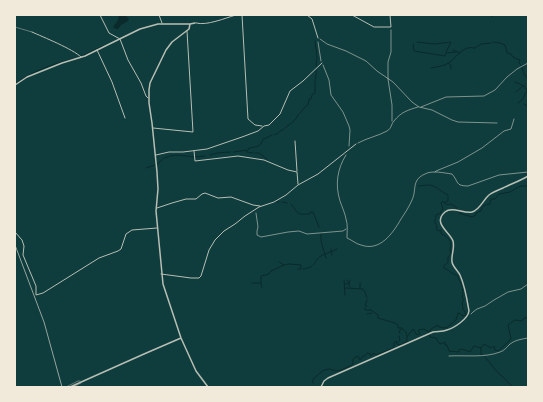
<!DOCTYPE html>
<html>
<head>
<meta charset="utf-8">
<style>
  body { margin:0 }
  #map { position:relative; width:543px; height:402px; overflow:hidden; background:#0f3d3e; font-family:Figtree,sans-serif }
  canvas { display:block }
  .frame { position:absolute; inset:0; border:16px solid #f1e9da; pointer-events:none }
</style>
</head>
<body>
<div id="map">
<canvas width="543" height="402"></canvas>
<div class="frame"></div>
</div>
<script>
const g = document.querySelector('canvas').getContext('2d');
g.lineJoin = 'round';
function paint(path, color) { g.fillStyle = color; g.fill(path, 'evenodd'); }
function stroke(path, color, width, dash) { g.strokeStyle = color; g.lineWidth = width; g.lineCap = dash ? 'butt' : 'round'; g.setLineDash(dash || []); g.stroke(path); }
paint(new Path2D(`
  M119,15H125L129,19L128,21L121,25L118,29H116L113,27L118,20Z`), '#0a2a2b');
stroke(new Path2D(`
  M492,17L494,15
  M315,41L317,57L316,67
  M417,42L435,44L451,42L446,52
  M493,42L500,43L505,45L507,53L511,54
  M414,44L413,45L414,51L445,56L446,53L456,52
  M475,48L481,44L491,43
  M453,50L460,53
  M527,50L528,48
  M511,55L514,57V58L520,60L519,63L521,65
  M82,56L103,46
  M449,63L451,66V69
  M522,67L524,74L528,79
  M431,68C437,67 445,66 450,62C458,56 463,45 475,48
  M515,82L524,86L528,91
  M15,84C32,71 53,64 73,59
  M516,92L523,86
  M518,103L522,100L527,91
  M524,104L526,105L527,106
  M300,113L305,107L308,105L309,99H311L312,95L315,93C315,89 315,86 315,83C315,78 317,75 316,70
  M285,128L294,121L299,114
  M279,132L284,129
  M274,135L278,133
  M264,139L272,135
  M248,150L249,148C256,147 261,147 263,139
  M234,152L247,150V152L253,153
  M255,153H259L267,159
  M210,155L217,153L230,152
  M195,157L205,156
  M165,158C174,153 184,156 194,157
  M163,159L164,158
  M157,164L162,160
  M146,168L155,165
  M418,186C421,186 424,185 428,185C436,185 441,192 448,195V201L444,203
  M277,202H279
  M282,202L287,203
  M291,204C298,212 295,215 310,214L311,212H313L319,227
  M321,233V241L326,258
  M331,249L332,255
  M279,262L284,265
  M303,269C317,267 313,261 321,256C326,253 332,252 337,249
  M344,280L345,295
  M347,280L350,287
  M252,283H261V276L269,274L271,271L284,265L289,264L301,265V269H298
  M261,283L262,288
  M360,283V288
  M345,284H349L350,280
  M345,288L363,289L365,292L367,298
  M367,300L365,305L367,306L364,309L367,310H371L378,315V318L395,323L398,325V328H402L406,332L407,336
  M367,314L372,313
  M400,333L399,331L402,329
  M430,335V337L436,338L439,343L441,344L445,342V345H447L449,351L459,352V350L462,349L470,352L474,346L481,348L484,344L491,348L494,346L495,350L498,351L511,339L508,325L515,320L522,321L523,319L528,317
  M398,342L400,340L399,336
  M481,348V355H483
  M485,357L499,374L502,376L513,387
  M313,383V379L324,370L330,369L336,371L341,370L352,365L353,363V359L358,356L360,360L363,356H365L367,353L371,354V356L374,353L376,355L393,348L394,346V343L396,341L397,344L401,345L403,343L407,342V337L413,329L414,330L416,334L418,335L420,334L418,330L424,329L429,332L431,329L438,325L439,327L446,328L456,320L458,313H459L463,316L466,315V314L463,309L462,302L464,300L462,298C464,293 462,285 460,281L459,280L458,276C452,274 449,270 444,268L443,267L448,262V257L451,254L450,249C453,242 448,236 441,234V230L438,231L436,228L437,226L435,223V219L436,218V215L441,213V211L443,209L441,203L443,201C446,205 447,205 451,204L456,207L459,213L472,217L476,215V213L481,211C482,205 485,205 490,204L491,199H495L499,194L510,192L520,186H528`), '#0a2a2b', 1);
stroke(new Path2D(`
  M391,30V52L388,62V79L392,105V121
  M320,39L327,44L346,51L366,61L377,71L393,82L412,102L419,107L432,110L452,120L458,122L497,123
  M318,42L321,61
  M323,65L329,80L331,95L343,112L349,126L350,130L349,146
  M421,107L446,97L484,96L495,90L507,77L517,69L528,63
  M358,143C367,138 378,136 387,131C392,128 391,124 394,121C401,112 408,110 418,107
  M346,155C337,169 335,185 340,201C342,207 345,213 346,219C348,225 347,231 347,238C352,240 356,244 361,245C380,252 393,233 401,219C405,213 409,207 412,200C417,190 411,180 425,174C432,170 444,173 452,174C459,182 455,186 468,186L499,175L528,172
  M435,172L436,171L458,162L482,148L504,131L511,129L514,119
  M256,213L258,227L257,231V235L261,237L288,232L299,231L307,234L343,231L346,229
  M471,314L473,312L477,309L485,306L494,300L508,292L521,289L528,284
  M449,356C465,355 485,358 500,352C504,351 507,347 510,344C515,340 522,339 528,338`), '#f1e9da', 0.5);
stroke(new Path2D(`
  M15,27L32,32
  M66,387L78,381H80
  M73,387L81,383`), '#b8beb3', 0.5);
stroke(new Path2D(`
  M100,15L109,33L120,39L128,60L141,83L146,96L148,98
  M159,15L162,23
  M242,15L248,119L255,125L262,126
  M307,15L312,19L318,38
  M352,15L374,27H391L390,15
  M196,23C207,26 225,18 236,15
  M32,32C43,37 73,49 81,57
  M97,50L112,82L125,118
  M153,128L193,132L187,31
  M295,141L297,171
  M194,151L195,161L238,156L264,160L288,170L297,172L298,184
  M156,155L169,152H183L207,149L242,137L258,131L264,126L269,125L280,114L290,91L303,81L322,63
  M157,208L172,203L186,199H196L202,194L205,193L218,198L231,197L253,205L260,206
  M15,232L22,240L24,246L23,255L36,286V295L43,293L99,258L118,251L121,249L126,234L132,230L157,228
  M161,274L191,278H199L201,276L209,250L215,240L224,231L235,224L245,216L259,207L274,202L286,195L298,185L318,174L356,144`), '#b8beb3', 1);
stroke(new Path2D(`
  M190,24L189,29L172,42L166,50L150,83L149,90V103L152,123L157,172L158,189L156,211L163,284L181,338L196,371L208,387
  M15,85L27,77L62,63L85,56L140,29L158,24H190L195,23
  M70,387L144,354L181,338
  M321,387L324,381L328,378L433,332C438,331 442,332 447,330C454,328 468,319 469,311C467,299 465,286 460,275C458,271 453,267 452,262C451,255 455,248 453,241C450,232 432,223 445,212C452,206 464,214 472,212C480,210 483,200 489,195C493,192 498,190 503,188C511,184 520,181 528,176`), '#b8beb3', 1.5);
stroke(new Path2D(`
  M15,245L44,322L62,387`), '#97a49c', 1);
</script>
</body>
</html>
